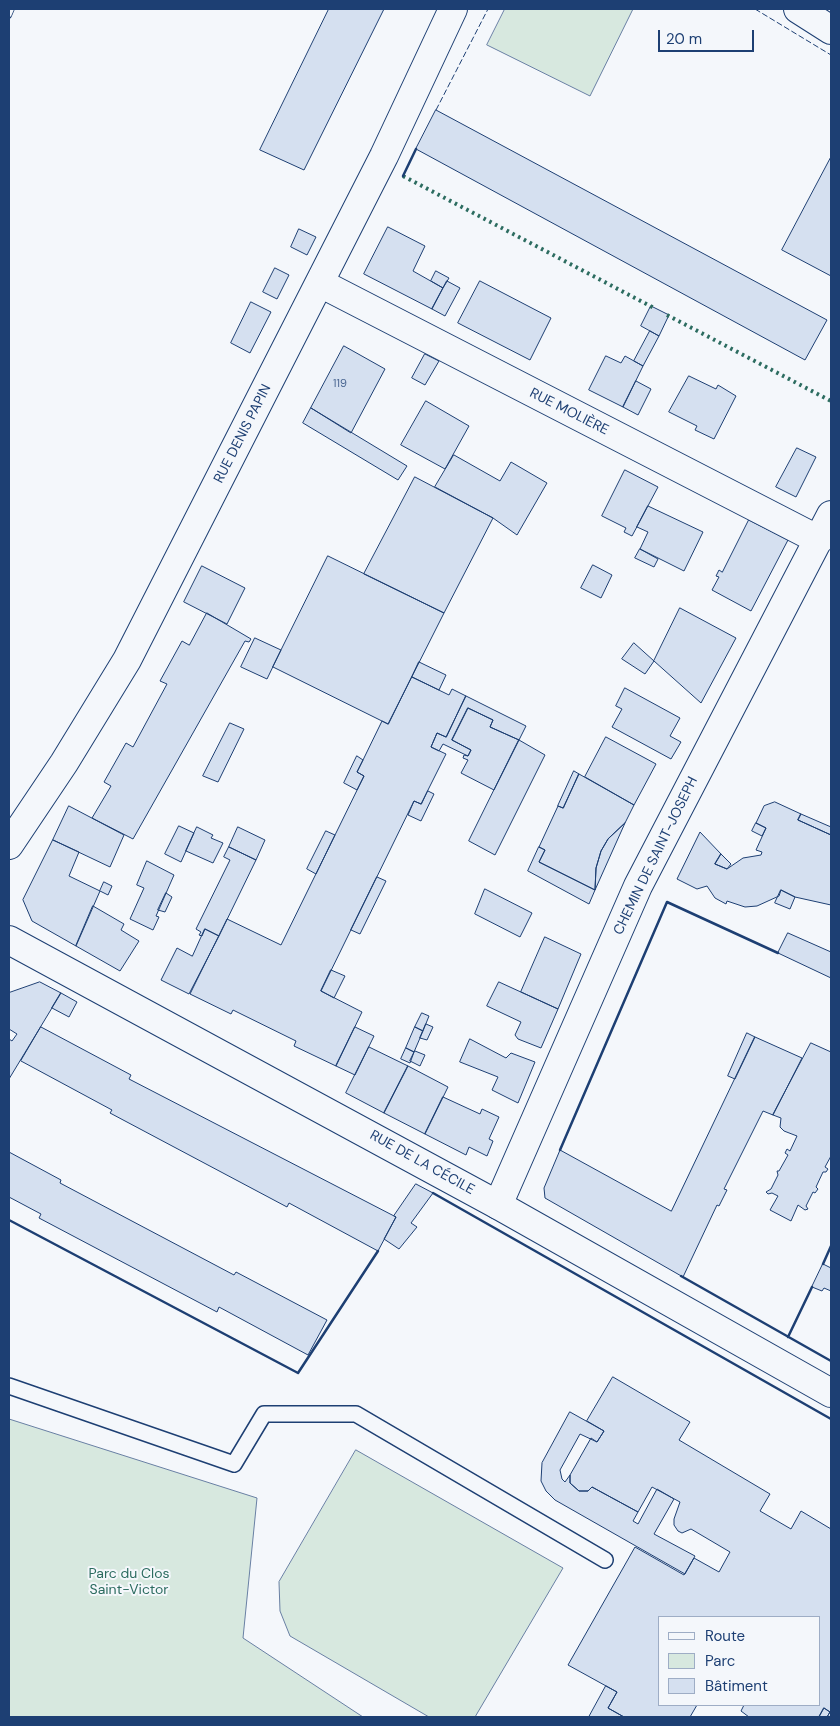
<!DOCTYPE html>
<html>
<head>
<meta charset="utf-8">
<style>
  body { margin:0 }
  #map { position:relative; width:840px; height:1726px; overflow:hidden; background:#f4f7fb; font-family:"DM Sans",sans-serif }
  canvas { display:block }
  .frame { position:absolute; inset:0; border:10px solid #1d3f73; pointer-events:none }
  .legend { position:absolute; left:658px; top:1616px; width:162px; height:90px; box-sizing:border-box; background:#f4f7fb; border:1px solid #9eadc5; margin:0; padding:6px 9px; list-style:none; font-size:15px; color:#1d3f73 }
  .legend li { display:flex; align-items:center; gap:10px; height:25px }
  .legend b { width:25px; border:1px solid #9eadc5 }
  .scale { position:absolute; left:658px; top:30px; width:96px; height:22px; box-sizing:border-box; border:2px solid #1d3f73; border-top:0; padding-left:6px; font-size:15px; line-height:18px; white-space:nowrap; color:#1d3f73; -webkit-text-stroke:4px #f4f7fb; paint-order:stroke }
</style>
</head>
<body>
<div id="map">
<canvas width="840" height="1726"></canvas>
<div class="frame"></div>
<ul class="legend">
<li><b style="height:6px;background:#f4f7fb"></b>Route</li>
<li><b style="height:14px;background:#d7e8df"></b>Parc</li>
<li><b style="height:14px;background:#d5e0f0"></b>Bâtiment</li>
</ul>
<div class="scale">20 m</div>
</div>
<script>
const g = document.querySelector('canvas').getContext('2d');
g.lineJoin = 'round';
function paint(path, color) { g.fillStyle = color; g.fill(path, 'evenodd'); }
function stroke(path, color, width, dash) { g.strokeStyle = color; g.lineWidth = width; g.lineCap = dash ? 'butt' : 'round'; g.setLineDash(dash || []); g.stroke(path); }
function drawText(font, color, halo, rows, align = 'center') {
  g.font = font + ' "DM Sans",sans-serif'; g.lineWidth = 4; g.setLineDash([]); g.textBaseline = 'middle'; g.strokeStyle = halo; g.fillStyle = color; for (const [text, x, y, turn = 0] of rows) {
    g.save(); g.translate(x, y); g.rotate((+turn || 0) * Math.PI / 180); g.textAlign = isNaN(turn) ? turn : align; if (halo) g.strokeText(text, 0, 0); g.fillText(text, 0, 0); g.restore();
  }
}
const green = new Path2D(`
  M505,9H633L590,96L487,45Z
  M9,1419L257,1498L243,1638L363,1717H9Z
  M356,1450L563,1568L475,1717H429L290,1636L280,1611L279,1582Z`);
paint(green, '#d7e8df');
stroke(green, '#687fa3', 1);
const building = new Path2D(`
  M329,9H384L304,170L260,150Z
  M436,110L827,320L805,360L416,149Z
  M831,157V276L782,250Z
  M388,227L425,246L413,271L443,288L432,309L364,274Z
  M299,229L316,237L307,255L291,247Z
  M275,268L289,275L277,299L263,292Z
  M436,271L449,278L443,288L431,281Z
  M447,281L460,288L445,316L432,309Z
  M480,281L551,318L530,360L458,323Z
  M251,302L271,312L250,353L231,343Z
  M651,306L669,315L659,336L641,326Z
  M650,331L659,336L643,366L634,361Z
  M344,346L385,369L351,433L311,408Z
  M425,354L439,361L425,385L412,378Z
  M606,356L621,363L625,356L643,366L623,407L589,390Z
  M689,376L716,389L718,385L736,396L714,439L695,430L697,426L669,412Z
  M636,381L651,389L638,415L623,407Z
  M426,401L469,426L445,469L401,445Z
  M311,408L407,466L398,480L303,423Z
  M797,448L816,457L796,497L776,487Z
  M454,455L500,481L511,462L547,483L517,535L493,518L435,487Z
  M625,470L658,487L632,536L624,532L626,528L602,516Z
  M415,477L493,518L444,613L364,574Z
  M648,506L703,532L684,571L640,549L648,532L637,527Z
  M749,520L788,540L751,611L712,590L719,577L716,576L719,570L722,572Z
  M640,549L658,559L654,567L635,558Z
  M328,556L444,613L388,724L273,667Z
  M593,565L612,575L601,598L581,588Z
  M202,566L245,588L227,624L184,602Z
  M680,608L736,638L701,703L654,661Z
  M207,613L251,639L249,642L245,641L133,839L92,818L111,786L104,782L126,743L133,747L167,684L160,681L182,641L189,645Z
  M255,638L281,650L267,679L241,667Z
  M634,643L654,661L645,674L622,659Z
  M419,662L446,675L439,690L412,677Z
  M412,677L449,695L452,689L466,696L446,737L437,733L431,747L446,754L421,804L414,801L321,991L362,1012L336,1066L294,1046L296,1041L233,1010L231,1014L190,994L227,919L281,945L364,776L357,772L363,760L382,721L388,724Z
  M625,688L680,718L670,736L681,742L671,759L612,727L622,709L616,706Z
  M466,696L526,726L519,740L490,727L493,720L468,708L452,740L471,750L468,756L443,744L439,751L431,747L437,733L446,737Z
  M468,708L493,720L490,727L519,740L494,790L461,773L468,760L463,758L464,755L468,756L471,750L452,740Z
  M230,723L244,729L218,782L203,776Z
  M606,737L656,764L634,805L585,777Z
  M519,740L545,755L495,855L469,841Z
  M357,756L363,760L357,772L364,776L357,790L344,783Z
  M574,771L579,774L563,808L558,806Z
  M579,774L634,805L625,823L608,839L601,851L596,868L595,890L539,862L545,850L539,847L558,806L563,808Z
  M428,791L434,794L421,821L408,815L414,801L421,804Z
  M775,802L801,814L798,820L831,835V905L795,897L781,890L779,896L757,906L745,907L727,901L726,904L715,898L707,886L697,889L677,879L700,832L721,854L715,864L727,869L743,858L761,855L762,852L756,850L766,828L756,823L764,806Z
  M69,806L124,835L110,867L53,840Z
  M801,814L831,827V835L798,820Z
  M625,823L595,890L596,868L601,851L608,839Z
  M756,823L766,828L762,836L752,831Z
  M179,826L194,833L181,862L165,854Z
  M197,827L213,835L211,838L223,843L213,863L186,851Z
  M238,827L265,840L256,860L229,847Z
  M326,831L335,835L316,874L307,869Z
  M53,840L79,852L69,876L100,891L76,946L32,921L23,900Z
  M229,847L256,860L219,936L205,929L202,936L199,935L201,932L196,929L230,860L224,857Z
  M539,847L545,850L539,862L595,890L589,904L528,871Z
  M721,854L731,864L727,869L715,864Z
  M147,861L174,875L156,916L159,917L153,930L130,919L144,888L137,885Z
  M377,877L386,881L360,934L351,930Z
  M104,882L112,886L108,895L100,891Z
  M485,889L532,913L520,937L475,914Z
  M781,890L795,897L790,909L775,903Z
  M166,893L172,897L165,912L158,910Z
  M93,906L124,924L121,930L139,941L120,971L76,946Z
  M205,929L219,936L189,994L161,980L177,948L192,956Z
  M788,933L831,952V978L778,953Z
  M545,937L581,954L558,1009L521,992Z
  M331,970L345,976L334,998L321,991Z
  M40,982L61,993L9,1079V1039L12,1041L17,1034L9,1029V993Z
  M499,982L558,1009L541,1048L518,1039L515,1035L521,1022L487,1006Z
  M61,993L77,1002L69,1017L52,1008Z
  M422,1013L429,1016L423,1031L415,1027Z
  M426,1024L433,1027L427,1040L420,1038Z
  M41,1027L131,1075L129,1079L396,1217L378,1251L289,1203L287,1207L110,1113L112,1110L21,1061Z
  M355,1027L374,1036L355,1075L336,1066Z
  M415,1027L423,1031L414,1052L406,1048Z
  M747,1033L755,1037L735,1079L728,1076Z
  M755,1037L802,1058L773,1115L763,1111L724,1189L727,1190L719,1206L717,1205L683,1277L545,1198L544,1188L560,1150L671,1211Z
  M470,1039L506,1058L511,1053L535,1062L518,1103L492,1090L498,1077L460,1062Z
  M811,1043L831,1052V1156L825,1167L828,1169L826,1172H823L816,1187L818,1189L815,1193L813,1192L806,1206L808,1209L805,1210L798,1205L791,1221L770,1210L778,1196L772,1193L768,1194L766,1192L771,1189L778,1175L777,1171H779L788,1155L785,1153L787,1149L790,1151L797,1136L784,1131L780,1127L781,1118L773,1115Z
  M369,1047L408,1066L384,1113L346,1093Z
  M406,1048L414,1052L410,1063L401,1059Z
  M415,1051L425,1055L420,1066L410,1061Z
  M408,1066L448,1087L425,1134L384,1113Z
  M443,1097L480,1114L482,1109L499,1117L489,1139L493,1141L487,1156L469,1147L466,1155L425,1134Z
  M9,1152L61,1180L60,1183L234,1275L236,1272L327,1320L308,1355L219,1307L217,1312L39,1218L41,1214L9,1197Z
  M416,1184L433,1193L411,1223L417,1227L399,1249L384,1239L396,1217L394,1216Z
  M823,1264L831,1268V1291L824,1288L822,1291L812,1287Z
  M613,1377L690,1422L679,1440L770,1494L760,1511L791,1529L801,1511L831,1529V1717H827L830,1712L824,1708L819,1717H749L741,1711L744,1705H819V1617H659V1705H697L690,1717H624L608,1708L617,1692L568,1665L635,1547L684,1575L694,1558L719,1572L730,1552L691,1529L682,1533L678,1531L674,1525V1519L680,1502L652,1487L638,1512L592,1487L588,1491H579L570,1483V1475L591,1438L597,1442L604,1431L587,1421Z
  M570,1412L604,1431L597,1442L580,1434L560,1470L562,1479L565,1482L570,1475V1483L579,1491H588L592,1487L638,1512L633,1521L638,1524L657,1489L674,1499L654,1534L695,1556L685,1574L555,1500L546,1491L541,1481L542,1463Z
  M606,1686L617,1692L608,1708L624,1717H589Z
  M824,1708L830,1712L827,1717H819Z`);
paint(building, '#d5e0f0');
stroke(building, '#1d3f73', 1);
const service = new Path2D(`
  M9,1386L234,1464L264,1414H356L605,1560`);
const minor = new Path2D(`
  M798,9L831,30
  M320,283L819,540
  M9,845L64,763L127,660L384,156L453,9
  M498,1205L638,886L831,515`);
const tertiary = new Path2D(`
  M9,940L498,1205L831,1393`);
stroke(service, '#1d3f73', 18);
stroke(minor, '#1d3f73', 30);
stroke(tertiary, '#1d3f73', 30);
stroke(service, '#f4f7fb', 15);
stroke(minor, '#f4f7fb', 28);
stroke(tertiary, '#f4f7fb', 28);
const rail = new Path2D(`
  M9,16L12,9`);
stroke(rail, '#1d3f73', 5.5);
stroke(rail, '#f4f7fb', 4, [11]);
stroke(new Path2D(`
  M403,176L654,308
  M667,315L831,401`), '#2c6c60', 4, [2.5, 4]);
stroke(new Path2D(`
  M755,9L831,55
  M436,110L488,9`), '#1d3f73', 1, [6, 2.5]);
stroke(new Path2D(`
  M403,176L416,149
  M560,1150L667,902L778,953
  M433,1193L831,1419
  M9,1220L298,1373L378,1251
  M823,1264L831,1246
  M681,1276L831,1361
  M788,1337L812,1287`), '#1d3f73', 2.5);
drawText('11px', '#4b6792', null, [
  ["119",340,384]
]);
drawText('14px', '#1d3f73', '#f4f7fb', [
  ["RUE MOLIÈRE",569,412,27],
  ["RUE DENIS PAPIN",243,434,-63],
  ["CHEMIN DE SAINT-JOSEPH",656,856,-64],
  ["RUE DE LA CÉCILE",422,1163,29]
]);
drawText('14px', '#2c6c60', '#f4f7fb', [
  ["Parc du Clos",129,1574],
  ["Saint-Victor",129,1590]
]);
</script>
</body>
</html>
